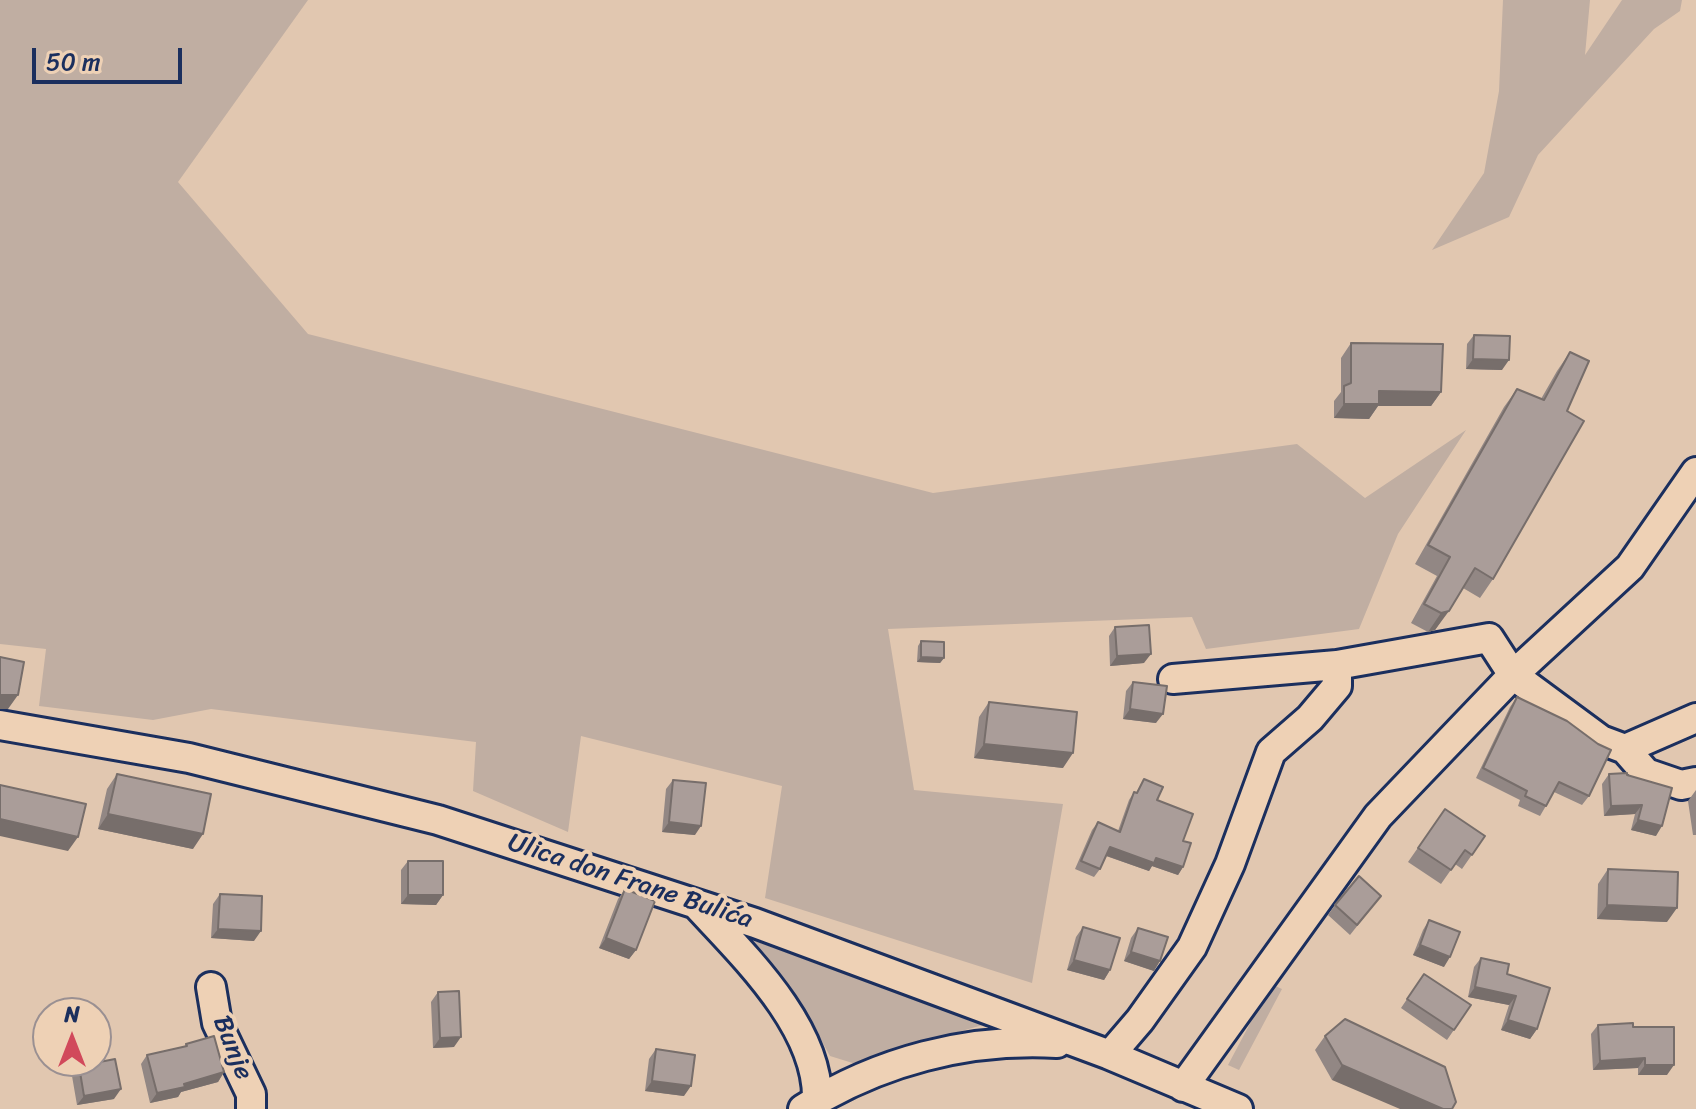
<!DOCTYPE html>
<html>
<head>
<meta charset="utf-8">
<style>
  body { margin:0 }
  #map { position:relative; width:1696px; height:1109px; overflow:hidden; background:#e1c7b0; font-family:Sriracha,sans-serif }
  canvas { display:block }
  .north { position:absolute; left:32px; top:997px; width:80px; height:80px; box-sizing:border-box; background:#eed1b5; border:2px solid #9a9092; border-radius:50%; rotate:0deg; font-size:22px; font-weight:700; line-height:32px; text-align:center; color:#1b2f5e }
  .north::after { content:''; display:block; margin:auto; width:28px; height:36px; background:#d1495b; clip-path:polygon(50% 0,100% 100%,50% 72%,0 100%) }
  .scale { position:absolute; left:32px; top:48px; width:150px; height:36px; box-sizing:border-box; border:4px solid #1b2f5e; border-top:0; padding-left:10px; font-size:24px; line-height:28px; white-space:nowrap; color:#1b2f5e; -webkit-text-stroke:6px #eed1b5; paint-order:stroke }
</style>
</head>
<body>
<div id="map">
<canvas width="1696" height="1109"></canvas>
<div class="north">N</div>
<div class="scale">50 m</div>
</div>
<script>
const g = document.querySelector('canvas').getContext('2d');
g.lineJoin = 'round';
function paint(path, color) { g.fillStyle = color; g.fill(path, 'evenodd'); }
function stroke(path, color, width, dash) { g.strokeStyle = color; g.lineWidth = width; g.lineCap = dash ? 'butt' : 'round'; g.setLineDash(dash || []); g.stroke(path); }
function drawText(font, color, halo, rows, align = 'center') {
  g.font = font + ' Sriracha,sans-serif'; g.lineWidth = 8; g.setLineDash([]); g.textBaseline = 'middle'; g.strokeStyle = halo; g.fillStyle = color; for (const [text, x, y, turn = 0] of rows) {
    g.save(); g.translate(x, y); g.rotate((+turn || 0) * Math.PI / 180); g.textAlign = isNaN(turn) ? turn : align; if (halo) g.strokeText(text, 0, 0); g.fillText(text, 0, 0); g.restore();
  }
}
paint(new Path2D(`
  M0,0H308L178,182L308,334L933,493L1297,444L1365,498L1466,430L1398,534L1359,629L1206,649L1192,617L888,629L914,790L1063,804L1032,983L765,898L782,786L581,736L568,832L473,791L476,742L211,709L153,720L39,706L46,649L0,644Z
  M1503,0H1590L1585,55L1622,0H1682L1680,11L1654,29L1538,155L1509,217L1432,250L1484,173L1499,91Z
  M747,938L983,1025L893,1050L859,1065L830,1056L803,1007Z
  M1271,984L1282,989L1239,1070L1228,1065Z`), '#c0aea2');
const minor = new Path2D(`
  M1173,679L1337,665L1489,638L1513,675L1601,740L1625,749L1646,773L1681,785L1696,782
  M0,725L189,758L438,820L755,923L1110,1055L1238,1109
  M1625,749L1696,718
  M697,905C743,955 819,1027 817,1100
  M211,987L217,1023L251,1094V1109
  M1110,1055L1140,1020L1192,947L1230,864L1271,752L1310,718L1337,686V665
  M1183,1087L1378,816L1513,675L1630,567L1696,472
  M803,1109C879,1061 967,1038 1057,1043`);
stroke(minor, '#1b2f5e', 34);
stroke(minor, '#eed1b5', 28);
paint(new Path2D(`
  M1474,335L1502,370L1466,369L1467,344Z
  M1351,343L1441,392L1431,406H1378L1369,419L1334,418V401L1341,392V358Z
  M1570,352L1567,411L1493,579L1480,598L1463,588L1435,630L1428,632L1411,623L1437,576L1415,564L1504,407L1517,389L1541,399L1557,371Z
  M1115,627L1144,663L1110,666L1109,636Z
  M921,641L944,658L940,663L917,662L918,646Z
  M1133,682L1156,723L1123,719L1126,691Z
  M1517,697L1589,796L1582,805L1554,792L1540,816L1518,806L1520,800L1476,778L1510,707Z
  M989,702L1063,768L974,758L979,717Z
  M117,774L193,849L98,829L107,789Z
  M1609,774L1627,775L1656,836L1631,830L1635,814L1604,816L1602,784Z
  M1144,779L1183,841V867L1178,875L1152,866L1149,871L1106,856L1100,869L1094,877L1075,869L1092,830L1098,822L1118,831L1129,800L1134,792L1136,793Z
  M673,780L695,835L662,832L666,789Z
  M1696,790V835H1693L1688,801Z
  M1445,809L1485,836L1462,869L1455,864L1441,884L1408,862Z
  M408,861L443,895L436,905L401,904V870Z
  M1608,869L1667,922L1597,919L1598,884Z
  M625,889L636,950L629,959L599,948L618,899Z
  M220,894L254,941L211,938L213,904Z
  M1381,896L1350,935L1328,915L1335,905Z
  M1429,920L1444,967L1413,955L1423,930Z
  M1083,927L1110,970L1104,980L1067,970L1076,937Z
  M1138,928L1154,971L1124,961L1131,938Z
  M1481,958L1507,974L1537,1029L1530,1039L1501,1030L1509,1005L1468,997L1474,967Z
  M1424,974L1471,1005L1447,1040L1401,1008Z
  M438,992L454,1047L433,1048L431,1002Z
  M1598,1025L1633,1027L1667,1075H1638V1068L1593,1070L1591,1034Z
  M1325,1036L1445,1067L1332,1080L1315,1050Z
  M186,1044L224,1072L218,1082L181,1092L178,1097L150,1103L141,1064L147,1055L184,1047Z
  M656,1049L684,1096L645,1091L649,1059Z
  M79,1066L114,1099L77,1105L72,1076Z`), '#928784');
paint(new Path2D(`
  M1473,359L1509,360L1502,370L1466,369Z
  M1379,391L1441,392L1431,406H1378L1369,419L1334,418L1344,404Z
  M1449,611L1435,630L1428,632L1441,613Z
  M1151,654L1144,663L1110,666L1117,656Z
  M921,657L944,658L940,663L917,662Z
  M0,695H18L8,709H0Z
  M1130,709L1163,714L1156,723L1123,719Z
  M984,744L1073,753L1063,768L974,758Z
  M1642,805L1635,814L1604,816L1611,806Z
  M108,814L203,834L193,849L98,829Z
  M0,819L78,837L68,851L0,836Z
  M1638,820L1662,826L1656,836L1631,830Z
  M669,822L701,826L695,835L662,832Z
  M1110,847L1156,858L1183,867L1178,875L1152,866L1149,871L1104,855Z
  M408,895H443L436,905L401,904Z
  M1607,905L1677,908L1667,922L1597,919Z
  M218,929L261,931L254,941L211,938Z
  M606,938L636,950L629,959L599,948Z
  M1420,945L1450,957L1444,967L1413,955Z
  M1131,952L1160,961L1154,971L1124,961Z
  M1074,960L1110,970L1104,980L1067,970Z
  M1475,987L1516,996L1509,1005L1468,997Z
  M1508,1020L1537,1029L1530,1039L1501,1030Z
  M461,1037L454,1047L433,1048L440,1038Z
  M1645,1058L1638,1068L1593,1070L1600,1061Z
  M1342,1065L1443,1109H1400L1332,1080Z
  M1645,1065H1674L1667,1075H1638Z
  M224,1072L218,1082L181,1092L178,1097L150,1103L157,1093Z
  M652,1081L691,1086L684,1096L645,1091Z
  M121,1089L114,1099L77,1105L84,1096Z`), '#776e6b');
const building = new Path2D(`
  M1474,335L1510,336L1509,360L1473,359Z
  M1351,343L1443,344L1441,392L1379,391V404H1344V386L1351,383Z
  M1570,352L1589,361L1567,411L1584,421L1493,579L1475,568L1449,611L1441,613L1424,604L1450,557L1428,545L1517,389L1544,400Z
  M1149,625L1151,654L1117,656L1115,627Z
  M921,641L944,642V658L921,657Z
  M0,657L24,662L18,695H0Z
  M1133,682L1167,686L1163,714L1130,709Z
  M1517,697L1567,721L1598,744L1611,750L1589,796L1559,782L1546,806L1525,796L1527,791L1483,768Z
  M989,702L1077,712L1073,753L984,744Z
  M1627,773V775L1672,788L1662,826L1638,820L1642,805L1611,806L1609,774Z
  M117,774L211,794L203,834L108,814Z
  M1144,779L1163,787L1157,800L1193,814L1183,841L1191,843L1183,867L1156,858L1154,863L1110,847L1100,869L1081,861L1098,822L1120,832L1134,792L1137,793Z
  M673,780L706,783L701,826L669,822Z
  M0,785L86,804L78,837L0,819Z
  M1445,809L1485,836L1472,855L1465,850L1451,870L1418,848Z
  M408,861H443V895H408Z
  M1608,869L1678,872L1677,908L1607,905Z
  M1359,876L1381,896L1357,925L1335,905Z
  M625,889L655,901L636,950L606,938Z
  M220,894L262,896L261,931L218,929Z
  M1429,920L1460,932L1450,957L1420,945Z
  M1083,927L1120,938L1110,970L1074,960Z
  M1138,928L1168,937L1160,961L1131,952Z
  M1481,958L1509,964L1507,974L1550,988L1537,1029L1508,1020L1516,996L1475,987Z
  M1424,974L1471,1005L1454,1030L1407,999Z
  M459,991L461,1037L440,1038L438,992Z
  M1345,1019L1445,1067L1456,1102L1452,1109H1443L1342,1065L1325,1036Z
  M1633,1023V1027H1674V1065H1645V1058L1600,1061L1598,1025Z
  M214,1036L224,1072L184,1084L185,1087L157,1093L147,1055L187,1046L186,1044Z
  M656,1049L695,1055L691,1086L652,1081Z
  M115,1059L121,1089L84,1096L79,1066Z`);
paint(building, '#aa9d99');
stroke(building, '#776e6b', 2);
drawText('26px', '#1b2f5e', '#eed1b5', [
  ["Ulica don Frane Bulića",630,882,18],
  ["Bunje",232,1048,68]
]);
</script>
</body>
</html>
